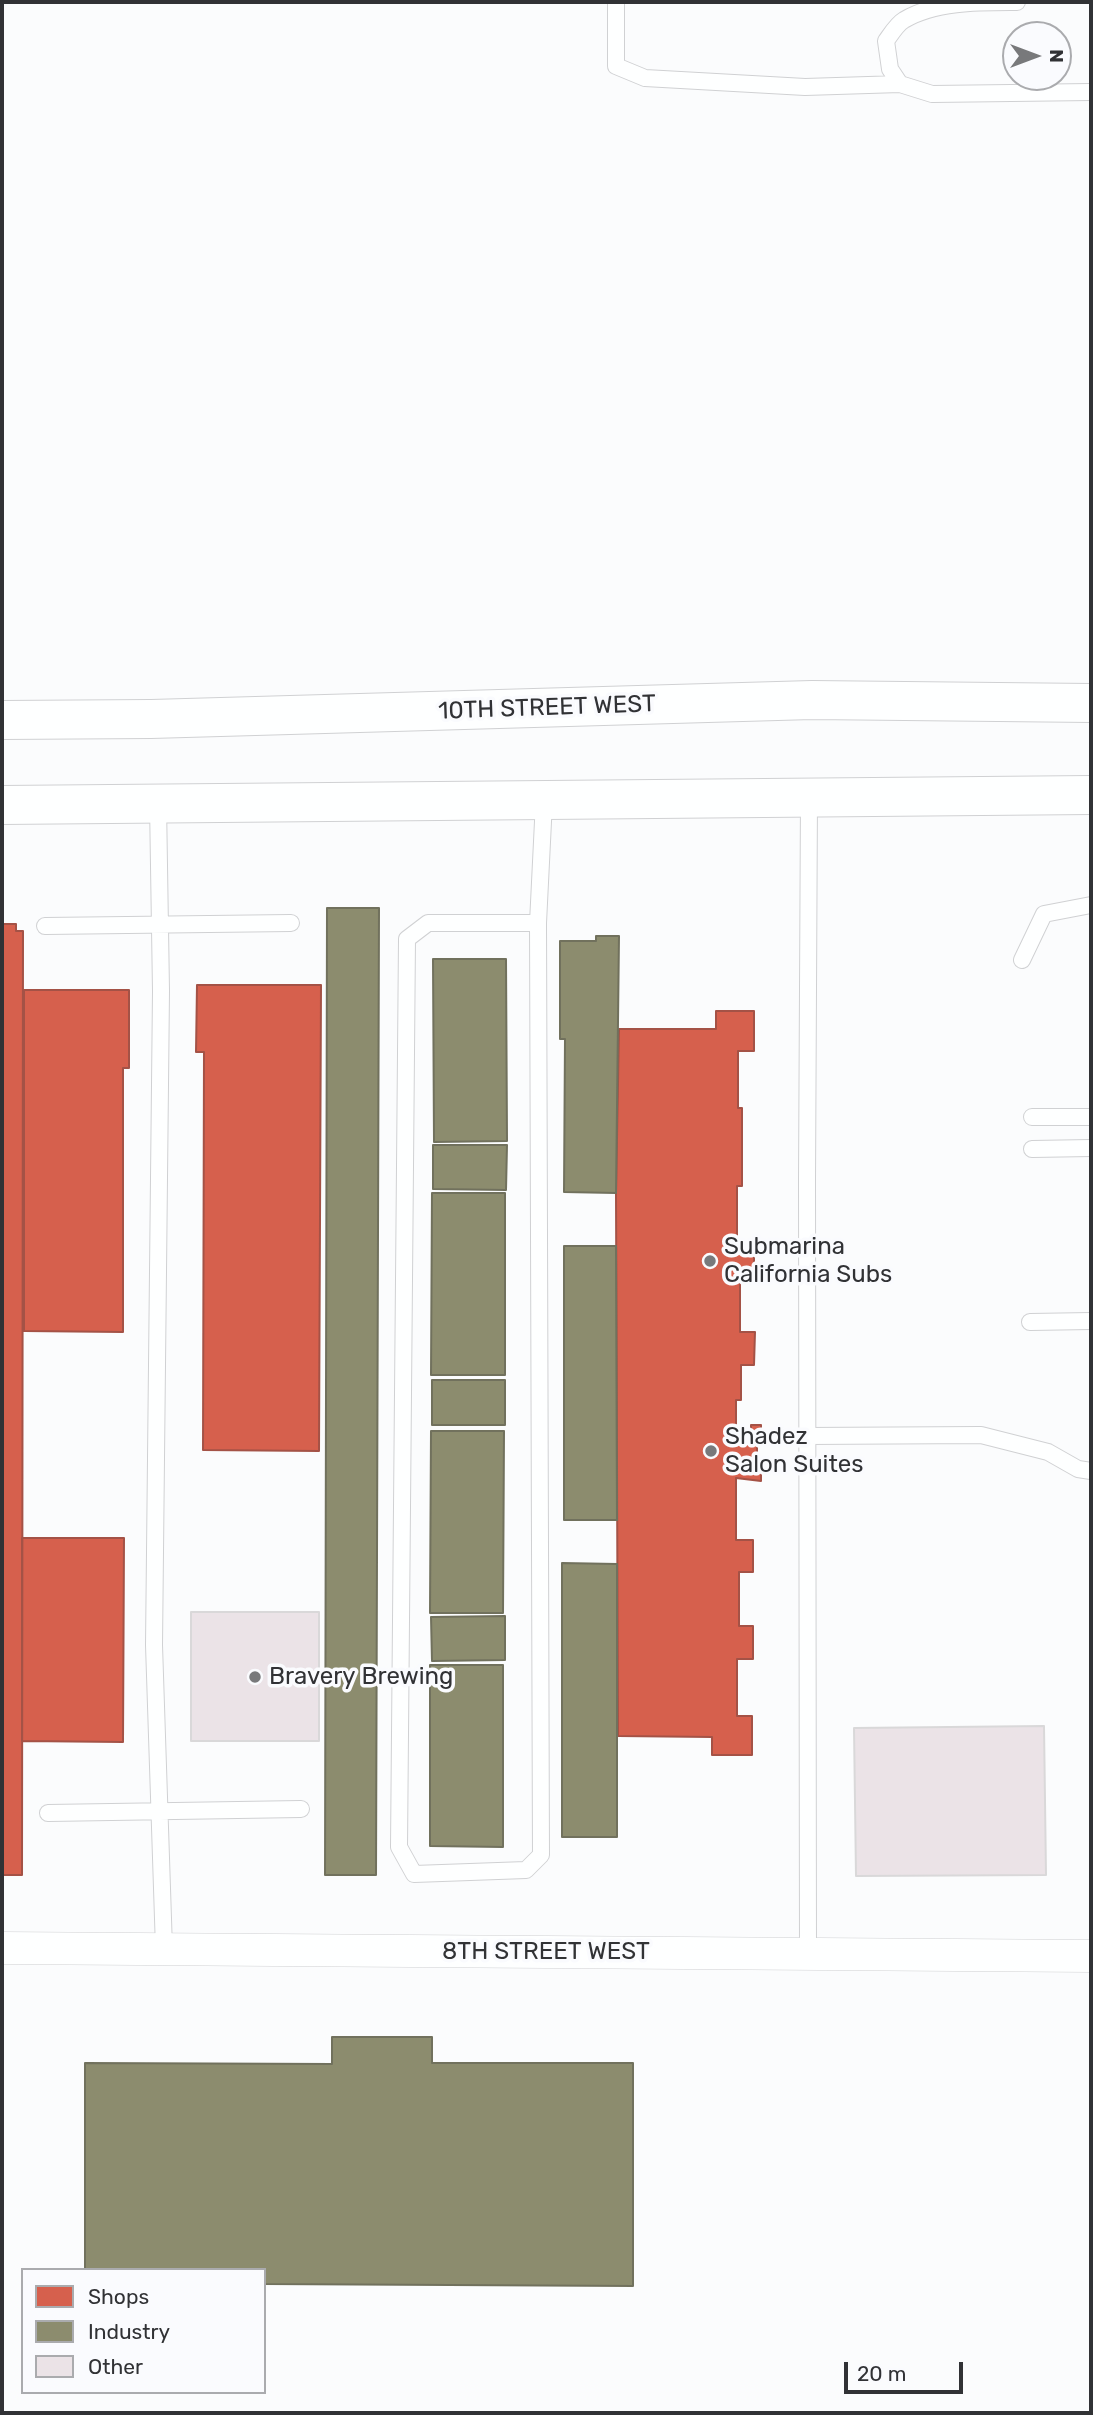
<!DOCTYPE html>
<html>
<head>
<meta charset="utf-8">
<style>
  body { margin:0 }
  #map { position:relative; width:1093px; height:2415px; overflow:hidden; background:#fbfcfd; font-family:Rubik,sans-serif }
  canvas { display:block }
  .frame { position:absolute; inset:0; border:4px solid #313235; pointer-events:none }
  .legend { position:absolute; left:21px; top:2268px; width:245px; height:126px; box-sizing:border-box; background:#fafbfe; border:2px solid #aaabae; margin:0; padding:9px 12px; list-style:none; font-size:21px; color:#313235 }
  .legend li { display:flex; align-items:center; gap:14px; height:35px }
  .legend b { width:35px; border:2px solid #aaabae }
  .north { position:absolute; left:1002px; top:21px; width:70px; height:70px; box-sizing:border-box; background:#fafbfe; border:2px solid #aaabae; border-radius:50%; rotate:90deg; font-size:19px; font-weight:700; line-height:28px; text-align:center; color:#313235 }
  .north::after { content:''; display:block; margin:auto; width:24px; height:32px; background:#78797b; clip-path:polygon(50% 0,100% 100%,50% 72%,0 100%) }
  .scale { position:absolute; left:844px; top:2362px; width:119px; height:32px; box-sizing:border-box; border:4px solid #313235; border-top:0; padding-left:9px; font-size:21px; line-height:24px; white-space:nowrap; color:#313235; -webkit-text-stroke:5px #fafbfe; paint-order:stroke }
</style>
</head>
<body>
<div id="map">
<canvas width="1093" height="2415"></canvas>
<div class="frame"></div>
<ul class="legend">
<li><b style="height:19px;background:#d6604d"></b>Shops</li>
<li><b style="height:19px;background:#8c8c6e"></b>Industry</li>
<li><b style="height:19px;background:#ebe3e7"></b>Other</li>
</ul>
<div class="north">N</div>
<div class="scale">20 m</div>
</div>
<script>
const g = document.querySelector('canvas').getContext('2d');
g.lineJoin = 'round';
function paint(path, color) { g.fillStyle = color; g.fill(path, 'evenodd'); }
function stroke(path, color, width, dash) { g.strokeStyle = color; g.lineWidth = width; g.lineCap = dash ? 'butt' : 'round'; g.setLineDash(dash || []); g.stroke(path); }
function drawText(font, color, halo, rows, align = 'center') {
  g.font = font + ' Rubik,sans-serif'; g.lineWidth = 7; g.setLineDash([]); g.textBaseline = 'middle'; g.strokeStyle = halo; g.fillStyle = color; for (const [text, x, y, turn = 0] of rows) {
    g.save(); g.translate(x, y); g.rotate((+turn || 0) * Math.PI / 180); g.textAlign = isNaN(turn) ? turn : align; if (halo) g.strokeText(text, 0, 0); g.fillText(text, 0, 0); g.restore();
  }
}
const shops = new Path2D(`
  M2,924H16V931H23L22,1875H2Z
  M197,985H321L319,1451L203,1450L204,1052H196Z
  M24,990H129V1068H123V1332L24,1331Z
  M716,1011H754V1051H738V1108H742V1186H737V1246H754V1278H740V1332H755L754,1365H741V1400H736V1430H751V1425H761V1437H757V1470H761V1481L736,1478V1540H753V1572H739V1626H753V1659H737V1716H752V1755H712V1737L618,1736L616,1193L619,1029H716Z
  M22,1538H124L123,1742L22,1741Z`);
paint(shops, '#d6604d');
stroke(shops, '#a45246', 2);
const industry = new Path2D(`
  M327,908H379L376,1875H325Z
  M596,936H619L616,1193L564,1192L565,1039H560V941H596Z
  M433,959H506L507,1141L434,1142Z
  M433,1145H507L506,1190L433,1189Z
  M432,1193H505V1375H431Z
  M564,1246H616L617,1520H564Z
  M432,1380H505V1425H432Z
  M431,1431H504L503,1613H430Z
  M562,1563L617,1564V1837H562Z
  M505,1616V1660L432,1661L431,1617Z
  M430,1665H503V1847L430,1846Z
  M332,2037H432V2063H633V2286L264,2284V2270H85V2063L332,2064Z`);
paint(industry, '#8c8c6e');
stroke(industry, '#71715d', 2);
const building = new Path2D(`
  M191,1612H319V1741H191Z
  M1044,1726L1046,1875L856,1876L854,1728Z`);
paint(building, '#ebe3e7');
stroke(building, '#d9d8d9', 2);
const lane = new Path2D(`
  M616,2V66L645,78L805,87L900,84L932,94L1091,92
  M900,84L890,69L886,41C891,34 897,24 904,20C935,1 982,2 1017,2
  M158,803L161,991L154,1645L164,1949
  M538,923H428L407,939L399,1847L414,1874L526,1870L541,1855L538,923L544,801
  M45,926L291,923
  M1022,960L1044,914L1091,905
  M1032,1117H1091
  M1032,1149L1091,1148
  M1030,1322L1091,1321
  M807,1436L981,1435L1048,1452L1078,1469L1091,1471
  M48,1813L301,1809
  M808,1954L807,1180L809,798`);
const street = new Path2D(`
  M2,1948L1091,1956`);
const primary = new Path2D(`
  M2,720L151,719L812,700L1091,703
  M2,805L1091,795`);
stroke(lane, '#d0d1d3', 18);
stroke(street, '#d0d1d3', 33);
stroke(primary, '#d0d1d3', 40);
stroke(lane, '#feffff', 16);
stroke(street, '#feffff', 32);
stroke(primary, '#feffff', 38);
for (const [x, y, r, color] of [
  [710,1261,7,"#78797b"],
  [711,1451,7,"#78797b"],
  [255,1677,7,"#78797b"]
]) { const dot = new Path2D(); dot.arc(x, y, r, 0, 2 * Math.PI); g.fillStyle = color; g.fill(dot); stroke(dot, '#fafbfe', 2.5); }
drawText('24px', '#313235', '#fafbfe', [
  ["10TH STREET WEST",547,708,-2],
  ["8TH STREET WEST",546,1952]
]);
drawText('24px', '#313235', '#fafbfe', [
  ["Submarina",724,1247],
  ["California Subs",724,1275],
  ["Shadez",725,1437],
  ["Salon Suites",725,1465],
  ["Bravery Brewing",269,1677]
], 'left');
</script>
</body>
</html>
